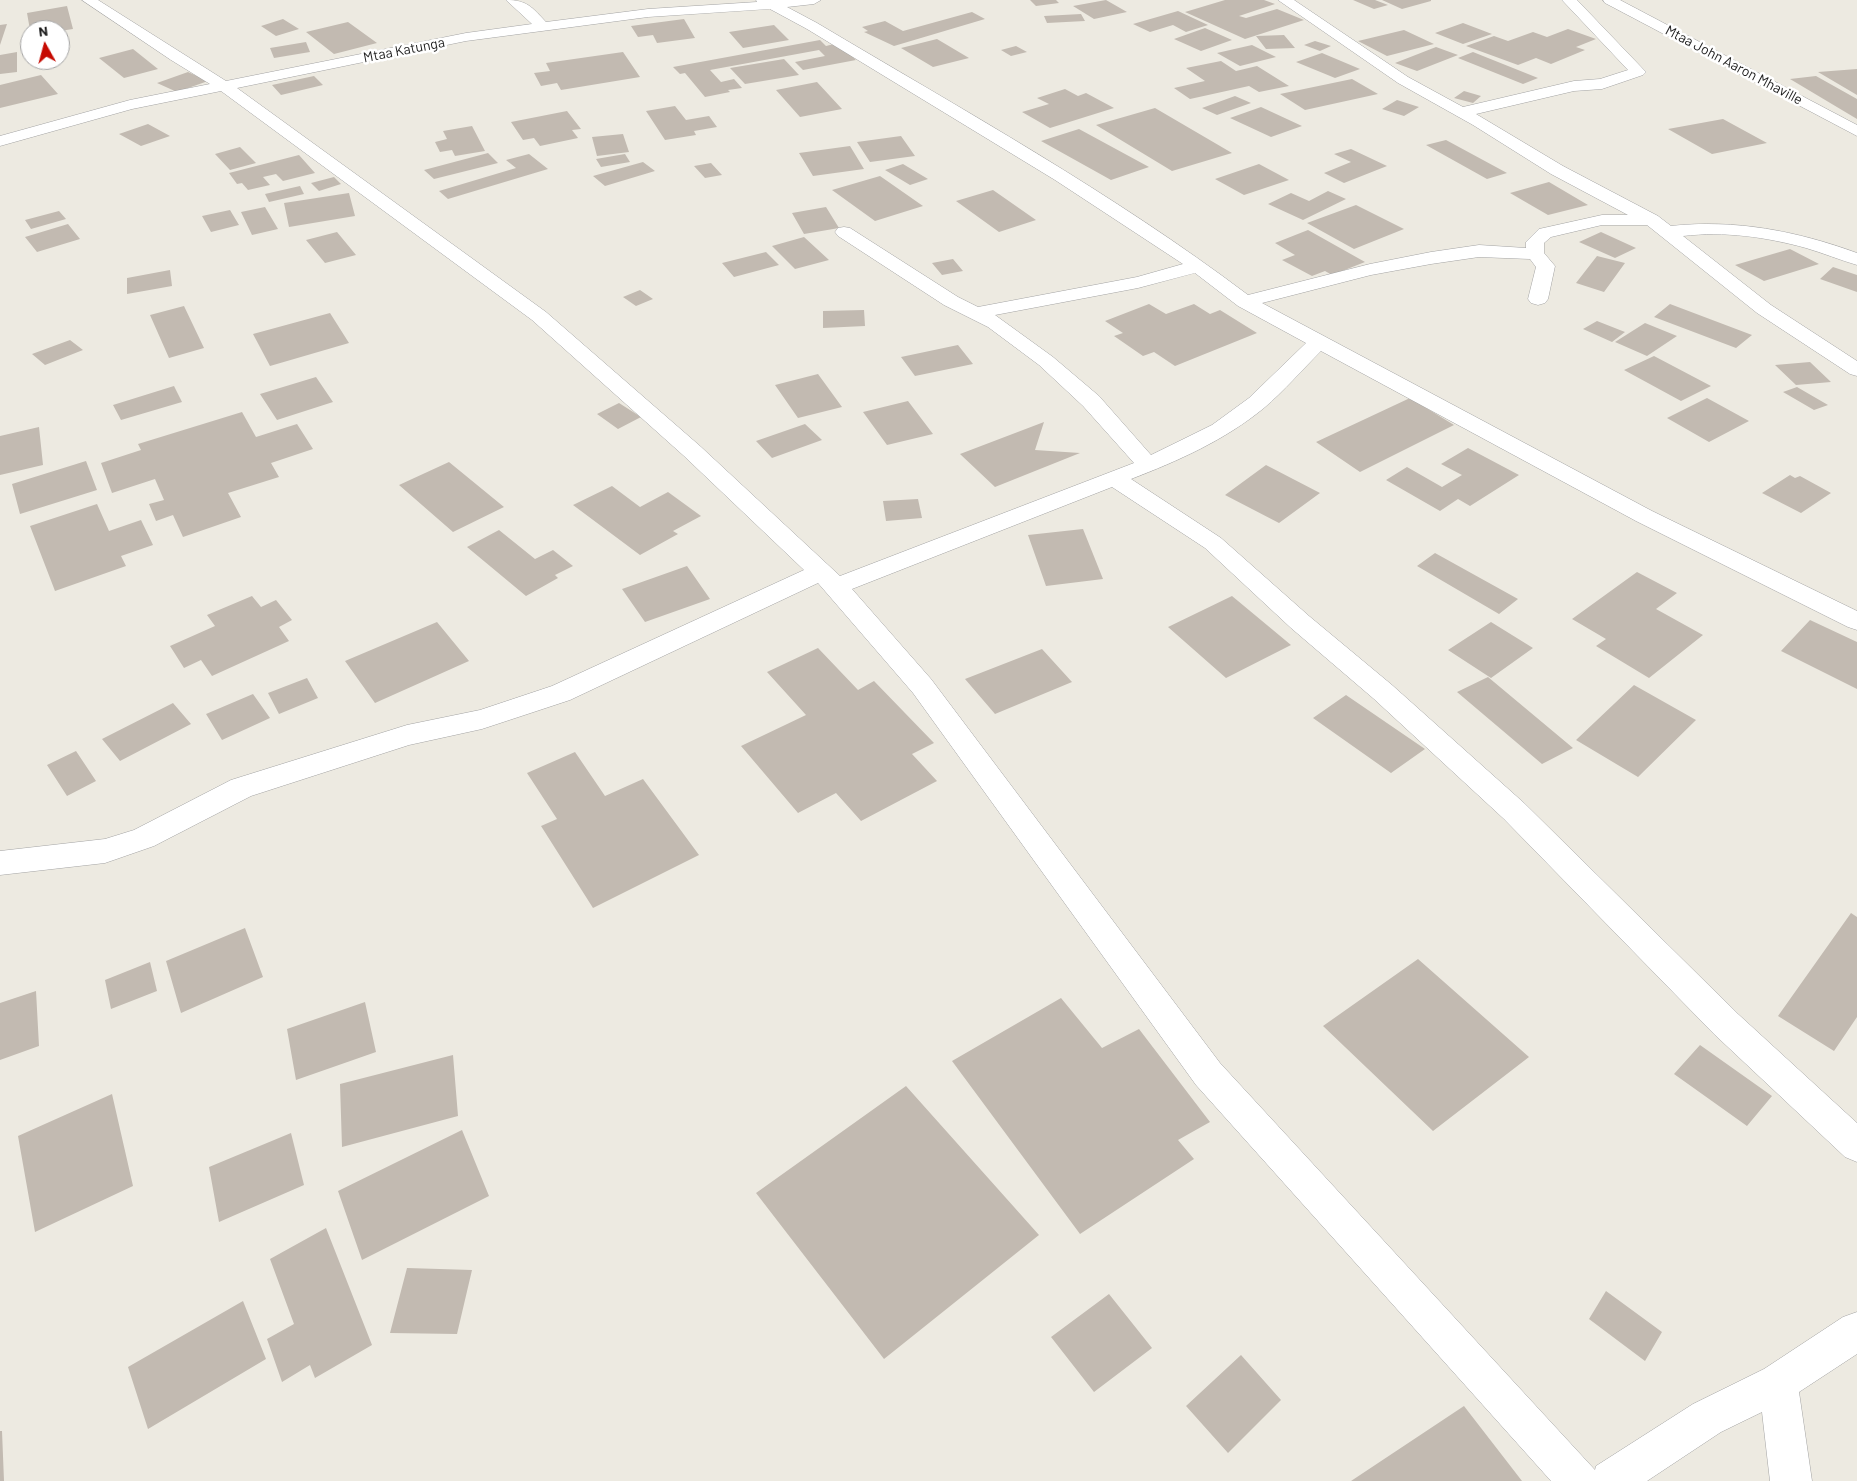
<!DOCTYPE html>
<html>
<head>
<meta charset="utf-8">
<style>
  body { margin:0 }
  #map { position:relative; width:1857px; height:1481px; overflow:hidden; background:#edeae1; font-family:Barlow,sans-serif }
  canvas { display:block }
  .north { position:absolute; left:20px; top:20px; width:50px; height:50px; box-sizing:border-box; background:#fff; border:1px solid #a4a4a4; border-radius:50%; rotate:353deg; font-size:14px; font-weight:700; line-height:20px; text-align:center; color:#1c1c1c }
  .north::after { content:''; display:block; margin:auto; width:18px; height:22px; background:#c60a01; clip-path:polygon(50% 0,100% 100%,50% 72%,0 100%) }
</style>
</head>
<body>
<div id="map">
<canvas width="1857" height="1481"></canvas>
<div class="north">N</div>
</div>
<script>
const g = document.querySelector('canvas').getContext('2d');
g.lineJoin = 'round';
function paint(path, color) { g.fillStyle = color; g.fill(path, 'evenodd'); }
function stroke(path, color, width, dash) { g.strokeStyle = color; g.lineWidth = width; g.lineCap = dash ? 'butt' : 'round'; g.setLineDash(dash || []); g.stroke(path); }
function drawText(font, color, halo, rows, align = 'center') {
  g.font = font + ' Barlow,sans-serif'; g.lineWidth = 5; g.setLineDash([]); g.textBaseline = 'middle'; g.strokeStyle = halo; g.fillStyle = color; for (const [text, x, y, turn = 0] of rows) {
    g.save(); g.translate(x, y); g.rotate((+turn || 0) * Math.PI / 180); g.textAlign = isNaN(turn) ? turn : align; if (halo) g.strokeText(text, 0, 0); g.fillText(text, 0, 0); g.restore();
  }
}
paint(new Path2D(`
  M1030,0H1056L1059,3L1036,6Z
  M1106,0L1127,12L1094,19L1073,6Z
  M1225,0H1264L1275,4L1239,16L1246,18L1277,9L1304,20L1245,39L1185,12Z
  M1353,0H1375L1388,5L1374,9Z
  M1382,0H1431V1L1402,9Z
  M67,6L73,29L60,31L30,30L27,13Z
  M1178,11L1208,25L1186,32L1173,25L1150,32L1133,24Z
  M972,12L985,19L894,46L864,32L868,31L862,27L885,21L903,31Z
  M1081,14L1085,21L1047,23L1044,16Z
  M283,19L299,29L276,36L261,26Z
  M684,19L695,38L657,43L653,35L638,37L631,26Z
  M348,22L377,43L334,54L306,32Z
  M1463,23L1492,34L1463,44L1435,33Z
  M7,24L0,45V25Z
  M774,25L789,40L743,48L729,32Z
  M1205,28L1232,40L1201,51L1174,39Z
  M1568,29L1596,39L1576,47L1585,50L1551,64L1536,58L1518,65L1466,46L1494,36L1508,41L1533,32L1547,37Z
  M1404,30L1434,44L1387,56L1358,41Z
  M1284,35L1295,48L1266,49L1256,36Z
  M937,39L969,58L933,67L901,48Z
  M820,40L826,46L838,43L856,60L803,70L795,62L825,56L819,50L710,70L721,82L734,79L742,88L728,90L730,92L705,97L685,73L680,74L673,67Z
  M1315,41L1331,46L1320,51L1304,45Z
  M306,42L310,52L274,58L270,48Z
  M1252,45L1276,57L1240,66L1217,53Z
  M1016,46L1027,52L1011,56L1001,50Z
  M1436,47L1458,55L1417,71L1395,63Z
  M133,49L158,69L124,78L99,58Z
  M17,52V72L0,74V55Z
  M623,52L640,77L561,90L557,83L541,86L534,73L550,71L546,63Z
  M1473,52L1538,78L1523,84L1458,58Z
  M1322,53L1360,69L1335,78L1296,62Z
  M784,59L799,75L745,84L730,68Z
  M1221,61L1236,71L1257,66L1289,86L1259,92L1249,86L1190,99L1174,88L1205,81L1186,68Z
  M1857,69V95L1818,72Z
  M188,72L208,81L177,92L157,83Z
  M41,75L58,94L0,108V85Z
  M314,76L323,85L281,95L272,85Z
  M1816,76L1857,99V119L1790,79Z
  M1352,79L1378,94L1305,110L1280,94Z
  M817,82L842,109L800,117L776,90Z
  M1065,89L1078,96L1086,93L1114,108L1050,128L1022,112L1049,104L1037,98Z
  M1464,91L1481,96L1473,103L1454,98Z
  M1235,96L1251,103L1217,115L1202,108Z
  M1397,100L1419,107L1404,116L1382,109Z
  M675,106L686,120L709,116L717,127L694,131L696,135L665,140L646,111Z
  M1261,107L1302,126L1271,137L1230,118Z
  M1155,108L1232,153L1172,171L1096,125Z
  M567,111L581,129L572,130L578,138L540,146L534,138L523,140L511,122Z
  M1723,119L1767,143L1712,154L1668,129Z
  M148,124L170,136L141,146L119,134Z
  M472,126L485,151L455,156L452,150L440,152L435,142L447,139L443,131Z
  M1079,129L1149,167L1111,180L1041,141Z
  M623,134L629,152L597,156L592,137Z
  M901,136L915,156L870,162L857,142Z
  M1446,140L1507,173L1487,179L1426,145Z
  M850,146L864,169L813,176L799,153Z
  M240,147L256,163L230,170L215,154Z
  M1351,149L1387,166L1344,183L1324,173L1351,162L1334,154Z
  M488,153L498,163L434,179L424,170Z
  M529,154L548,169L448,199L439,191L516,168L506,160Z
  M625,154L630,162L601,167L596,159Z
  M299,155L315,173L283,181L276,174L263,177L270,185L248,190L242,183L237,184L229,173Z
  M643,162L655,171L605,186L593,176Z
  M711,163L722,175L705,178L694,166Z
  M903,164L928,179L910,185L885,170Z
  M1259,164L1289,180L1244,195L1215,179Z
  M880,176L923,206L875,221L832,190Z
  M334,177L341,184L319,191L311,183Z
  M1549,182L1588,205L1548,215L1510,193Z
  M300,186L304,194L269,202L265,194Z
  M993,190L1036,220L999,232L956,201Z
  M1328,191L1346,199L1303,220L1268,204L1291,193L1309,201Z
  M349,193L355,216L289,227L284,203Z
  M1356,205L1404,229L1354,249L1307,223Z
  M265,207L278,229L252,235L241,212Z
  M826,207L839,228L804,234L792,213Z
  M230,210L239,225L211,232L202,216Z
  M59,211L66,219L31,229L25,220Z
  M68,224L80,239L37,252L25,237Z
  M1308,230L1365,262L1332,275L1325,271L1312,276L1282,260L1295,255L1275,243Z
  M337,232L356,255L325,263L306,240Z
  M1601,232L1636,248L1615,258L1579,242Z
  M804,237L829,260L795,269L772,246Z
  M1790,249L1819,264L1764,281L1735,265Z
  M766,252L779,265L734,277L722,263Z
  M1597,256L1625,263L1604,292L1576,283Z
  M953,259L963,271L942,275L932,263Z
  M1833,267L1857,275V292L1820,279Z
  M170,270L172,286L127,294V278Z
  M640,290L653,299L636,306L623,297Z
  M1149,304L1166,314L1194,304L1210,314L1220,310L1257,333L1175,366L1154,352L1143,356L1114,336L1123,333L1105,321Z
  M1670,304L1752,335L1736,348L1654,317Z
  M184,306L204,348L169,358L150,315Z
  M864,310L865,326L823,328V311Z
  M330,313L349,343L270,366L253,334Z
  M1597,321L1625,332L1612,342L1583,329Z
  M1645,323L1677,336L1647,356L1615,342Z
  M70,340L83,350L45,365L32,354Z
  M958,345L973,364L915,376L901,357Z
  M1654,356L1711,386L1681,401L1624,370Z
  M1810,362L1831,382L1796,385L1775,365Z
  M818,374L842,407L798,418L775,385Z
  M316,377L333,402L277,420L260,394Z
  M174,386L182,402L121,420L113,405Z
  M1797,387L1828,405L1814,410L1783,392Z
  M1410,398L1454,425L1360,472L1316,442Z
  M1707,398L1749,421L1709,442L1667,418Z
  M908,401L933,434L887,445L863,412Z
  M619,403L641,417L618,429L597,414Z
  M242,412L256,437L297,424L313,449L271,463L279,477L228,493L241,517L183,537L173,515L156,521L149,504L164,500L155,479L112,493L101,463L141,450L138,444Z
  M1044,422L1035,450L1080,453L995,487L960,454Z
  M805,424L822,440L772,458L756,441Z
  M39,427L43,465L0,475V436Z
  M1468,448L1519,475L1470,506L1458,499L1440,511L1386,480L1407,467L1442,487L1462,475L1441,464Z
  M86,461L97,490L20,514L12,484Z
  M449,462L504,507L453,532L399,485Z
  M1266,465L1320,493L1279,523L1225,495Z
  M1790,475L1795,478L1800,476L1831,493L1801,513L1762,493Z
  M612,486L640,507L668,492L701,516L673,531L678,534L640,555L573,505Z
  M918,499L922,518L886,521L883,501Z
  M97,504L109,531L141,520L153,545L121,556L126,566L55,591L30,526Z
  M1083,529L1103,579L1046,586L1028,535Z
  M499,530L535,559L553,550L573,566L555,575L558,578L526,596L467,547Z
  M1435,553L1518,599L1499,614L1417,566Z
  M687,566L710,599L645,622L622,589Z
  M1637,572L1677,593L1656,609L1703,635L1649,678L1596,646L1606,639L1572,619Z
  M252,596L261,607L276,600L292,620L279,627L289,641L212,676L201,660L184,668L170,646L215,626L207,615Z
  M1232,596L1291,645L1226,678L1168,627Z
  M1810,620L1857,642V689L1781,651Z
  M437,622L469,661L375,703L345,661Z
  M1491,622L1533,648L1491,678L1448,650Z
  M818,648L858,690L874,681L934,743L912,754L937,781L861,821L836,793L798,813L741,746L806,715L767,672Z
  M1042,649L1072,682L995,714L965,679Z
  M1488,677L1573,748L1542,764L1457,692Z
  M307,678L318,698L279,714L268,693Z
  M1634,685L1696,720L1638,777L1576,740Z
  M253,694L270,718L222,740L206,714Z
  M1346,695L1425,749L1391,773L1313,718Z
  M173,703L191,724L120,761L102,739Z
  M76,751L96,781L67,796L47,765Z
  M575,752L605,796L643,779L699,855L593,908L541,826L557,819L527,773Z
  M1851,913L1857,917V1017L1834,1051L1778,1016Z
  M245,928L263,977L181,1013L166,961Z
  M1418,959L1529,1057L1433,1131L1323,1026Z
  M150,962L157,991L111,1009L105,980Z
  M36,991L39,1046L0,1060V1003Z
  M1061,998L1102,1048L1139,1029L1210,1122L1178,1140L1194,1159L1080,1234L952,1061Z
  M365,1002L376,1052L296,1080L287,1029Z
  M1700,1045L1772,1096L1747,1126L1674,1074Z
  M453,1055L458,1116L342,1147L340,1084Z
  M906,1086L1039,1235L884,1359L756,1193Z
  M112,1094L133,1186L35,1232L18,1136Z
  M462,1130L489,1196L362,1260L338,1191Z
  M291,1133L304,1185L219,1222L209,1167Z
  M326,1228L372,1345L315,1378L310,1365L282,1382L267,1339L294,1324L270,1259Z
  M407,1268L472,1270L457,1334L390,1333Z
  M1606,1291L1662,1332L1645,1361L1589,1319Z
  M1109,1294L1152,1348L1094,1392L1051,1337Z
  M243,1301L266,1359L148,1429L128,1367Z
  M1241,1355L1281,1400L1228,1453L1186,1406Z
  M1464,1406L1522,1481H1351Z
  M0,1431H2L4,1481H0Z`), '#c2bab1');
const minor = new Path2D(`
  M82,0H98L226,81L466,33L532,24L506,0C527,0 532,7 546,22L648,9L757,2L756,0H821L814,4L787,7L817,23C963,110 1113,193 1248,295L1370,264L1431,252L1479,245L1526,248V242L1539,229L1602,215H1628L1551,174L1473,125L1398,83L1278,0H1294L1408,77L1463,107L1574,81L1600,79L1628,70L1562,0H1577L1643,69L1646,72L1643,75L1602,89L1574,91L1476,114L1563,166L1658,216L1671,226C1735,219 1797,231 1857,253V265C1840,260 1823,253 1806,248C1766,237 1724,231 1683,236L1771,305L1857,361V376L1850,374L1757,313L1647,225H1602L1551,237L1544,243V253L1555,266L1548,299L1545,303L1538,305L1531,303L1528,299L1536,267L1530,259L1479,257L1431,264L1371,275L1262,303L1652,511L1857,611V630L1848,627L1636,521L1321,351C1302,370 1284,391 1264,408C1225,440 1178,461 1131,479L1221,538L1309,616L1392,685L1524,803L1738,1014L1857,1123V1162L1845,1157L1714,1034L1504,819L1374,699L1291,628L1205,548L1112,487L852,589L931,679L1220,1063L1595,1470L1596,1466L1693,1404L1764,1369L1843,1317L1857,1312V1354L1799,1392L1812,1481H1770L1762,1412L1721,1432L1647,1481H1551L1196,1085L913,693L818,583L570,700L482,729L409,745L251,796L154,846L105,863L0,875V851L105,839L134,830L231,780L407,725L480,710L552,686L804,570L684,456L532,320L221,91L132,109L0,146V136L130,100L210,84L171,60ZM770,9L807,29L1055,180L1183,264L1137,277L978,307L958,297L850,228L844,227L838,228L835,232L838,236L944,305L988,327L1039,365L1083,406L1134,463L840,576L700,446L546,312L237,88L466,41L648,17ZM1195,273L1238,306L1306,343L1249,398L1212,425L1151,455L1099,396L1053,357L995,315L1138,288Z
  M1603,0H1620L1857,125V136L1605,3Z`);
stroke(minor, '#a3a3a3', 1);
paint(minor, '#fff');
drawText('14px', '#1c1c1c', '#fff', [
  ["Mtaa Katunga",404,50,-11],
  ["Mtaa John Aaron Mhaville",1734,65,28]
]);
</script>
</body>
</html>
